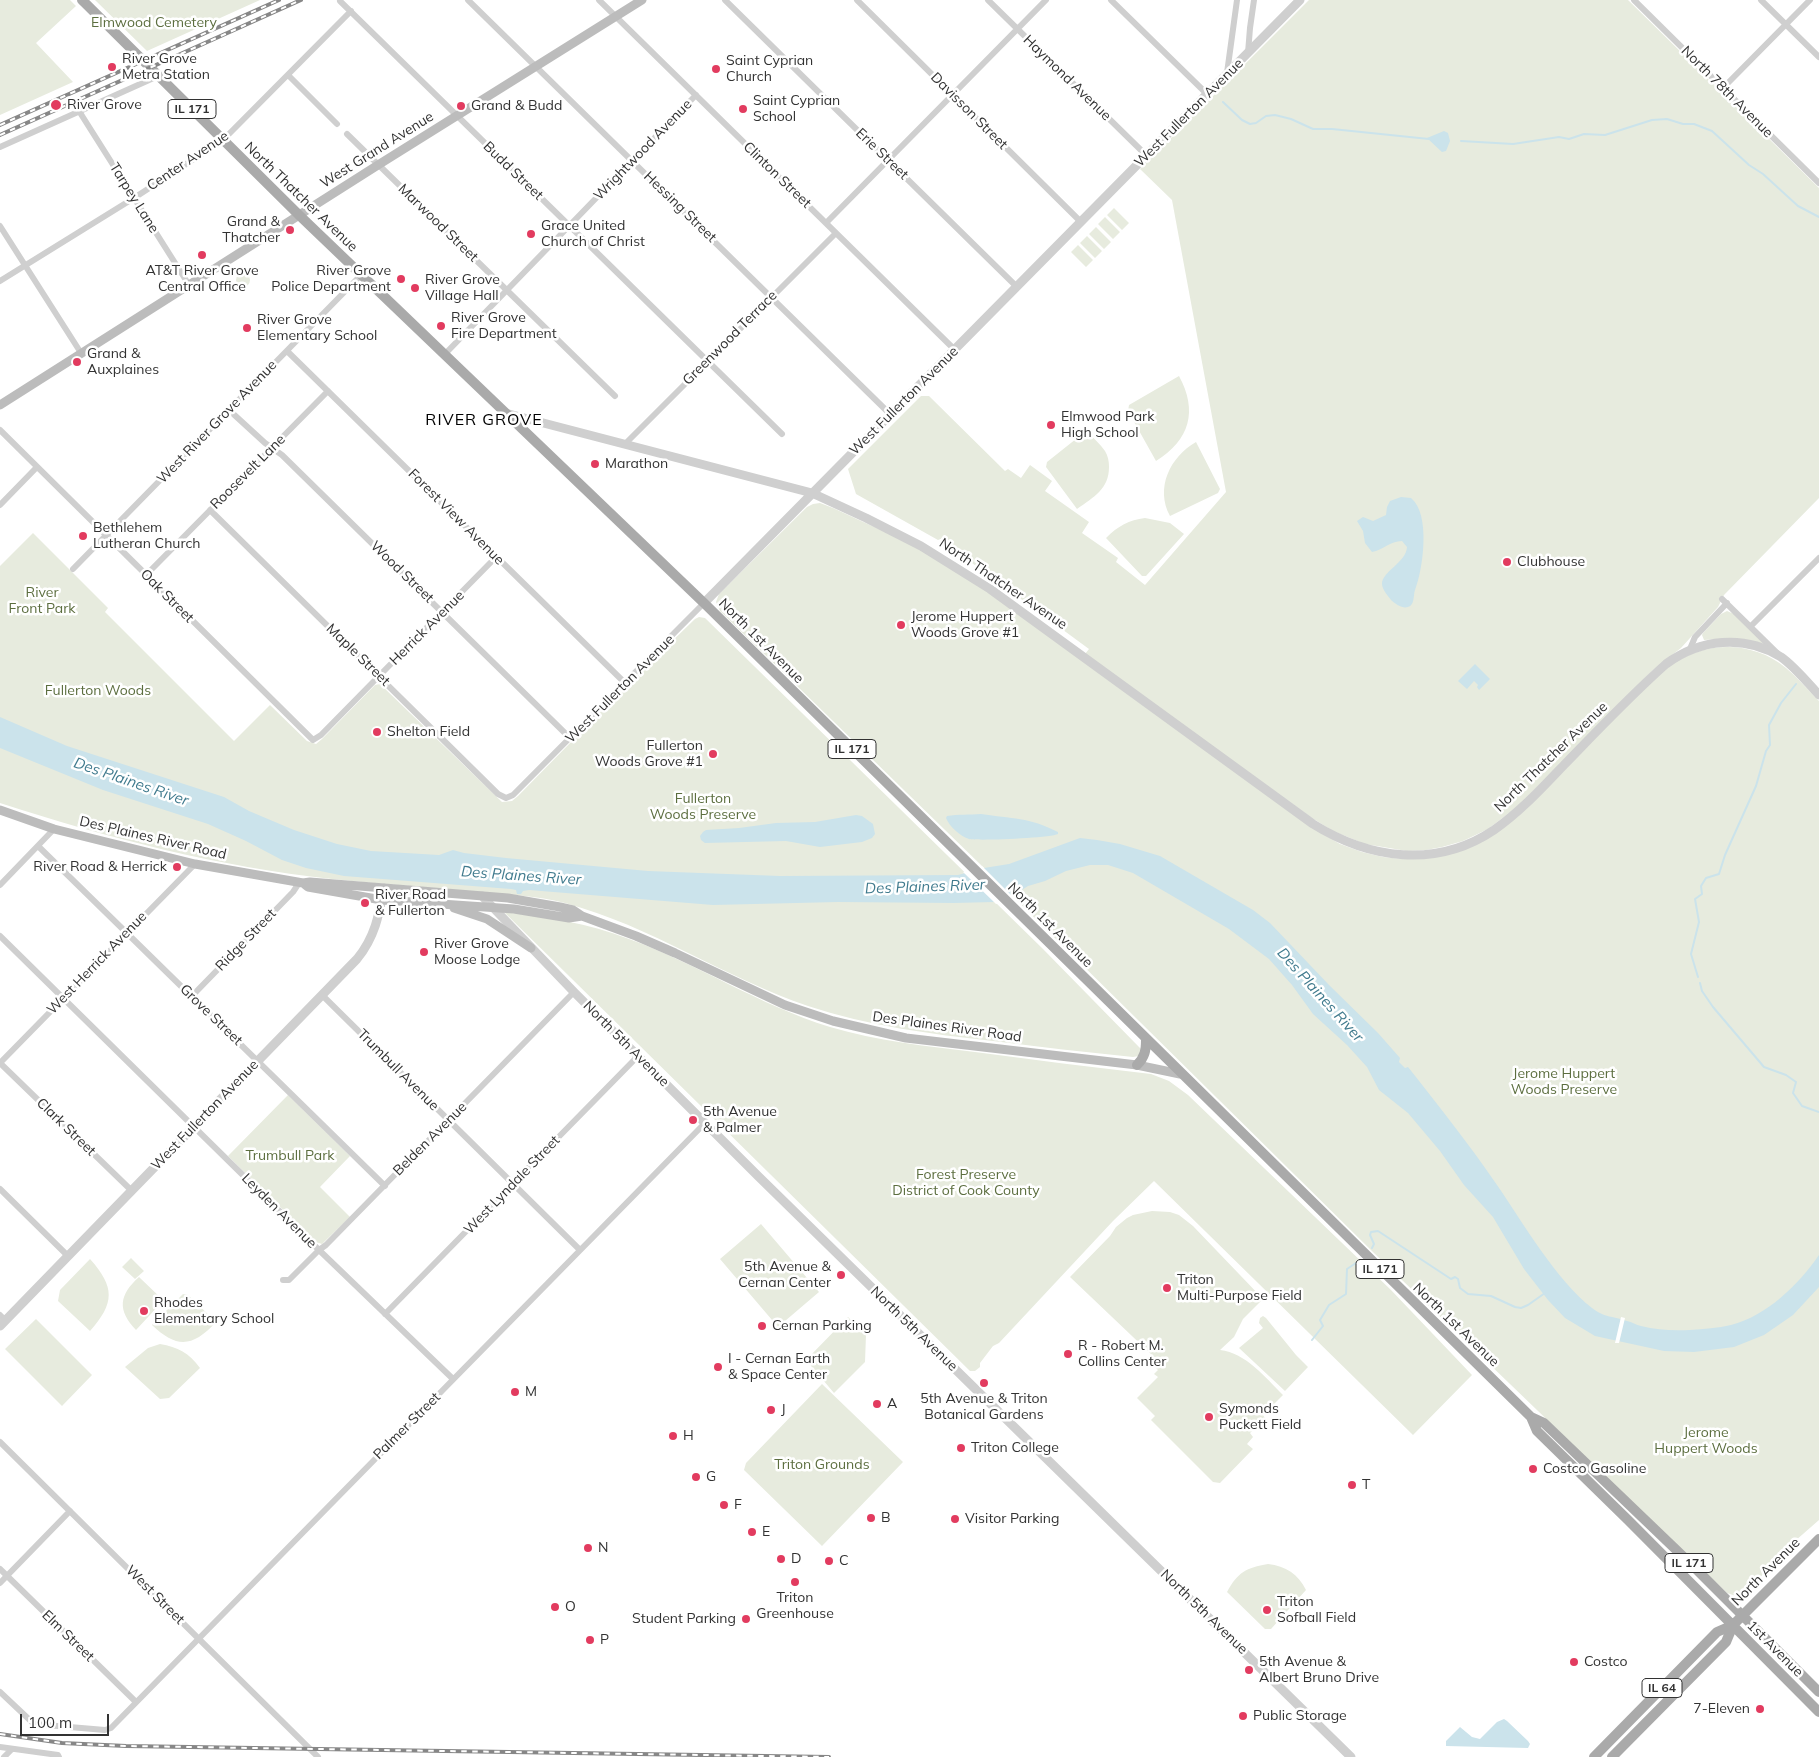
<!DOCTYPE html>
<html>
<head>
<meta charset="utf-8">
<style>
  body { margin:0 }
  #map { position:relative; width:1819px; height:1757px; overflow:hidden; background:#fff; font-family:Mulish,sans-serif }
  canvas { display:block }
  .scale { position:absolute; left:20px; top:1714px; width:89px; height:22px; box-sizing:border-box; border:2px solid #323232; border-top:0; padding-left:6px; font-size:15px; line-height:18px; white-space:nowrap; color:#323232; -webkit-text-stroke:4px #fff; paint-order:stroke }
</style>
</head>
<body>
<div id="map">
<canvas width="1819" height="1757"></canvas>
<div class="scale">100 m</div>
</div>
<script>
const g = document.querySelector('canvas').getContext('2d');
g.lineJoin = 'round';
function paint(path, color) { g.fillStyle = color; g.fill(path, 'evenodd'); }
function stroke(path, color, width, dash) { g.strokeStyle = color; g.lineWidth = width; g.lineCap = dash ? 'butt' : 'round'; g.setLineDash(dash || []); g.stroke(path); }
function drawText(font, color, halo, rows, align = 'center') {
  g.font = font + ' Mulish,sans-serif'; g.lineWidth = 5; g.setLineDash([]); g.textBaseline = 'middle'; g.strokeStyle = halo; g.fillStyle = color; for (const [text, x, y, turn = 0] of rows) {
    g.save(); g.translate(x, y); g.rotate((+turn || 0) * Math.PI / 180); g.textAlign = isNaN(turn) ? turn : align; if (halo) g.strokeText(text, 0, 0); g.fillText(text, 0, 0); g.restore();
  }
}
paint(new Path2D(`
  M0,0H70L76,6L36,43L73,82L0,115Z
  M95,0H260L147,51Z
  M1309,0H1628L1819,188V498L1724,595L1718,607L1681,648L1653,670L1517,807L1488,829L1463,841L1442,847L1426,850L1407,851L1365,844L1333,831L1312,818L1085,654L1089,649L942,541L943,538L938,540L856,494L848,469L921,396H929L1005,471L1008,469L1021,478L1030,465L1052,481L1045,491L1089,522L1082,533L1118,558L1116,562L1145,585L1226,492L1172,200L1140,169Z
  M1114,208L1129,223L1122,230L1107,215Z
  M1105,217L1120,232L1113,239L1098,224Z
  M1096,227L1111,242L1104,249L1089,234Z
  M1087,236L1102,251L1095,258L1080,243Z
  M1078,245L1093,260L1086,267L1071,252Z
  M236 280a7 7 0 1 1 14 0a7 7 0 1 1-14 0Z
  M1179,376C1198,411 1190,440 1156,461L1128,411L1129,405Z
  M1086,431C1093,437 1100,444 1105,451C1108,456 1109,461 1109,467C1109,489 1094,497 1077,509L1046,467L1047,462Z
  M1196,442L1220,489L1218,493L1170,516C1155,488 1170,457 1196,442Z
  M820,503L833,508L911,544L984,589L1319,832L1340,844L1362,852L1383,857L1402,859L1483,840L1667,668C1702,641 1751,639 1786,668C1798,678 1808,690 1819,701V1520L1795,1541L1746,1592L1736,1596L1727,1593L1375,1254L982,866L720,611L716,602L719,594L807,507L813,504Z
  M1145,518L1170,523L1184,534L1146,576H1142L1106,538C1118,526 1129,520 1145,518Z
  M33,533L108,608L105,612L234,741L270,705L307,741L316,744L322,739L375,685L380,684L502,802L512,801L518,796L631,681L695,619L699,617L705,618L1043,949L1139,1047L1141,1049L1139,1056L1133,1057C1086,1052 1039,1047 993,1041C930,1034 869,1026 808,1006C725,978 651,926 565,903C537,896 507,894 478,892C429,887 380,884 332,879C219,867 108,838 0,803V566Z
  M1727,611L1734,614L1765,644L1735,638L1704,640L1702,635L1703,633L1721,614Z
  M504,912C547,917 588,923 629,939C698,964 759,1005 830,1027C877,1041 926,1046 975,1052C1034,1060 1092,1067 1151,1074L1169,1081L1188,1095L1391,1290L1472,1375L1413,1435L1154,1181L1113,1221L999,1343L993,1346L980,1363V1367L975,1371H970Z
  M288,1095L350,1156L320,1187L350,1217L322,1244L316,1242L228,1156Z
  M1152,1211L1170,1212L1179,1215L1193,1226L1263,1299L1243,1319L1234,1337L1220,1350C1246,1353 1265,1377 1283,1395L1263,1415L1265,1418L1250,1433L1253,1437L1247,1444L1253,1449L1220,1483L1213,1482L1151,1420L1155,1416L1137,1398L1158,1377L1154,1374L1158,1370L1149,1361L1153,1356L1070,1277L1110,1236L1116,1227L1127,1218L1133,1215Z
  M761,1224L819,1292L778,1327L720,1259Z
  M131,1258L144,1271L135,1279L122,1267Z
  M90,1259C115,1287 115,1303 90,1331L58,1301L60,1290Z
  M139,1277L162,1299V1302L136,1330C117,1310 119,1295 139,1277Z
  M183,1294L188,1295L216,1322C193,1347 177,1349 152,1325Z
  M1263,1316L1266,1318L1296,1355L1308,1367L1285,1391L1239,1348L1263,1328L1259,1323L1260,1318Z
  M848,1317L866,1335L865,1362L834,1393L806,1360Z
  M36,1319L92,1375L62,1406L5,1349Z
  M160,1344C178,1347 189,1353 200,1368L169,1398L160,1399L125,1367L148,1348Z
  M822,1384L903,1462L822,1546L744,1470L746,1463Z
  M1268,1564C1286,1566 1298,1574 1306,1590L1271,1629H1265L1227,1592C1238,1572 1246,1568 1268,1564Z`), '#e7ebde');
paint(new Path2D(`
  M1444,131L1448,133L1450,141L1446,151L1442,152L1427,138Z
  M1401,497L1411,498C1431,514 1423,570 1415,590C1413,596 1415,605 1408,607C1403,609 1395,604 1391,600C1388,596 1382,589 1382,584C1382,571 1406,563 1407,547L1402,541C1390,541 1383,550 1372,552L1365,543L1363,531L1357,521L1363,517L1373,521L1386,515L1387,507L1390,501Z
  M1475,664L1490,679L1479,690L1477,687L1478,685L1474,681L1467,689L1458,681Z
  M0,717L67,746L224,797L249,811L294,830L337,844L371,851L439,855L453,850L464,853L506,858L648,871L780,876L958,875L984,868L1009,864L1080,838L1097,840L1120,844L1160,856L1253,910L1270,923L1329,985L1378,1033L1400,1058L1399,1062L1405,1068L1408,1067C1438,1105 1469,1144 1497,1185C1523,1223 1556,1280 1592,1308C1605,1318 1613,1316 1627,1321C1632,1322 1636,1325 1641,1326C1657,1330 1673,1331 1690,1330C1704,1329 1718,1328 1731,1325C1767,1316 1799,1284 1819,1255V1287L1793,1315L1764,1335L1734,1347L1694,1352L1664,1351L1595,1336L1565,1318L1548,1300L1524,1269L1493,1217L1464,1185L1440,1151L1408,1113L1379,1090L1367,1067L1347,1045L1313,1014L1292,985L1269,959L1229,929L1133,873L1108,865H1090L1066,871L1045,881L1028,886L1012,896L994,902L954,903L838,902L713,905L529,890L523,891L521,894H517L516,890L511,889L344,876L306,868L282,860L246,841L208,824L103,790L0,748Z
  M981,814C1012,819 1029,817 1058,832V834C1050,838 978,841 969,839C961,837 949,826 946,818L947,816C958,814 970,815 981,814Z
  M856,815L862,816L873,824L875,834L872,838L862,842L820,847L786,841L705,843L701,840L700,836L703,832L706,830L739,828L776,823L815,822Z
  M1504,1719L1507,1721L1528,1741L1530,1744L1528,1748L1446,1746V1741L1460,1727L1472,1737L1480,1739L1497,1722Z`), '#cbe3eb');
paint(new Path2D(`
  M982,866L1014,898L996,904L963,872Z
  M1621,1317L1625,1318L1619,1343H1615Z`), '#fff');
stroke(new Path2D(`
  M1223,102L1242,120L1250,124L1256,123L1266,116L1275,115L1291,119L1313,129H1332L1429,139
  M1461,141L1513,144L1559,137L1569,139L1584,134L1605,135L1652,120L1667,119L1683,124H1694L1712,131L1749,165L1763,174L1798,206L1819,217
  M1698,977L1691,954L1699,922L1695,899L1702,894L1701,886L1706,878L1719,874L1725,855L1756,786L1766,751L1770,745L1769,725L1781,703L1796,684
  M1700,983L1702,991L1713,1007L1764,1067L1786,1075L1796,1082L1793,1093L1802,1106L1819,1112
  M1372,1248L1374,1244L1370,1235L1371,1232L1378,1231L1451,1279L1455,1277L1458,1279L1460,1288L1468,1294L1491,1296L1515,1307L1521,1308L1528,1305L1545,1293
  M1312,1340L1323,1326L1320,1320L1329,1305L1346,1294L1347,1269L1359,1261`), '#cbe3eb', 2);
stroke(new Path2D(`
  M468,0L891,415
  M599,0L955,350
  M725,0L1017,287
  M857,0L1081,222
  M988,0L1147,156
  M1111,0L1207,94
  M1634,0L1819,183
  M1761,0L1819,57
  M340,1L782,434
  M1248,53L1250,28L1254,0
  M1227,73L1237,0
  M288,75L337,124
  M1723,88L1810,0
  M79,111L189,285
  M347,134L615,396
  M0,147L158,76
  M826,223L1046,0
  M0,226L81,353
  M0,281L134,198L223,140L351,11
  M287,351L625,683
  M444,355L696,95
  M229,410L265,443L282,455L570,738
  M0,430L313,740L321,735L496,557
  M625,444L836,233
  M0,505L37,467
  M210,510L498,794L506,798L513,795L704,603
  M73,569L361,275
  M146,575L328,391
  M1722,599L1777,653
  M1751,626L1819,558
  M1690,649L1695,637L1727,603
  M38,846L385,1186
  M0,885L54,829
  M0,936L319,1250L453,1379
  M322,995L580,1250
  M192,996L293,892L299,883
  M0,1063L195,864
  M0,1063L132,1191
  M0,1189L68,1256
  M283,1280H289L319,1250L326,1245L574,992
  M385,1314L639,1055
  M0,1315L6,1321
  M0,1442L318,1757
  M0,1569L136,1702
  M0,1583L70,1511
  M0,1692L34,1724L105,1730L111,1728L705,1123
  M0,1747L58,1755L59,1757
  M4,1757L12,1749`), '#cfcfcf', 6);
stroke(new Path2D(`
  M505,413L812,493L866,518L921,546L990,589L1313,824C1369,859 1436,869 1494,830C1520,812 1542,788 1564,765C1597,731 1630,696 1666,664C1700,639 1744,634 1781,657C1794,666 1808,683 1819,695
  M704,603L1300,0
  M482,896L574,992L758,1176L1351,1757
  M0,1326L357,959C375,937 379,915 384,888`), '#cfcfcf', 9);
stroke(new Path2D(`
  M0,405L378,165L642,0
  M0,810L54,829L195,864L303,883L308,887L382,900L514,909L569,918L582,916
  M303,883L310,882L508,898L560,907L573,910L582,916L636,936L675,953L785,1005L833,1021L906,1038L1137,1065L1180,1074
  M454,908L487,919L531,948`), '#bcbcbc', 9);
stroke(new Path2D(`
  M82,0L300,216L704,603L1531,1417L1537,1431L1628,1520L1819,1712
  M1137,1065C1145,1057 1146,1050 1146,1040
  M1531,1417L1544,1423L1692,1565L1819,1692
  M1594,1757L1717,1632L1733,1625L1819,1539
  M1612,1757L1726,1642L1733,1625`), '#aaa', 10);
const rail = new Path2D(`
  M0,125L279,0
  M0,135L301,0
  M0,1734L62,1743L126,1746L829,1757`);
stroke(rail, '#878787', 4);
stroke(rail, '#fff', 2, [5.5]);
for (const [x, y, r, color] of [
  [112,67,5,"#e23b5f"],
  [716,69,5,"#e23b5f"],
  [56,105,6,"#e23b5f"],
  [461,106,5,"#e23b5f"],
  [743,109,5,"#e23b5f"],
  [290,230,5,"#e23b5f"],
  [531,234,5,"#e23b5f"],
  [202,255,5,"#e23b5f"],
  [401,279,5,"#e23b5f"],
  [415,288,5,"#e23b5f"],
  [441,326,5,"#e23b5f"],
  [247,328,5,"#e23b5f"],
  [77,362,5,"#e23b5f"],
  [1051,425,5,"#e23b5f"],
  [595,464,5,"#e23b5f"],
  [83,536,5,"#e23b5f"],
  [1507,562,5,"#e23b5f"],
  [901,625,5,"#e23b5f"],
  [377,732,5,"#e23b5f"],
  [713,754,5,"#e23b5f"],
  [177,867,5,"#e23b5f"],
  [365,903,5,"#e23b5f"],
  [424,952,5,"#e23b5f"],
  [693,1120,5,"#e23b5f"],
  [841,1275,5,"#e23b5f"],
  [1167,1288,5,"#e23b5f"],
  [144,1311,5,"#e23b5f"],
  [762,1326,5,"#e23b5f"],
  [1068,1354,5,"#e23b5f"],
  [718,1367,5,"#e23b5f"],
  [984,1383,5,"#e23b5f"],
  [515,1392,5,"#e23b5f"],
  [877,1404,5,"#e23b5f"],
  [771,1410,5,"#e23b5f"],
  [1209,1417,5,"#e23b5f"],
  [673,1436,5,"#e23b5f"],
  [961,1448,5,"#e23b5f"],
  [1533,1469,5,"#e23b5f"],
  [696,1477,5,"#e23b5f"],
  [1352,1485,5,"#e23b5f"],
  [724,1505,5,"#e23b5f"],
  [871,1518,5,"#e23b5f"],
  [955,1519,5,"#e23b5f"],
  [752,1532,5,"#e23b5f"],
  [588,1548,5,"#e23b5f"],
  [781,1559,5,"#e23b5f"],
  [829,1561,5,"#e23b5f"],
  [795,1582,5,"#e23b5f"],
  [555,1607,5,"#e23b5f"],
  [1267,1610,5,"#e23b5f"],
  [746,1619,5,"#e23b5f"],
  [590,1640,5,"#e23b5f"],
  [1574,1662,5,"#e23b5f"],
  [1249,1670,5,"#e23b5f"],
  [1760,1709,5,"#e23b5f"],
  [1243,1716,5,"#e23b5f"]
]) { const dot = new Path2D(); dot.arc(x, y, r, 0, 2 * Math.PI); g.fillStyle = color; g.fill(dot); stroke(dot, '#fff', 2); }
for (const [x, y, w] of [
  [192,109,48],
  [852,749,48],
  [1380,1269,48],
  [1689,1563,48],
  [1662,1688,40]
]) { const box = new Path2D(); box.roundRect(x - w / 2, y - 9.5, w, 19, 4); g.fillStyle = '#fff'; g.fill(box); stroke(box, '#323232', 1); }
drawText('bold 12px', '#323232', null, [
  ["IL 171",192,109],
  ["IL 171",852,749],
  ["IL 171",1380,1269],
  ["IL 171",1689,1563],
  ["IL 64",1662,1688]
]);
drawText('14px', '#5c6e3f', '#fff', [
  ["Elmwood Cemetery",154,23],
  ["River",42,593],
  ["Front Park",42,609],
  ["Fullerton Woods",98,691],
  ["Fullerton",703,799],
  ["Woods Preserve",703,815],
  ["Jerome Huppert",1564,1074],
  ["Woods Preserve",1564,1090],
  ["Trumbull Park",290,1156],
  ["Forest Preserve",966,1175],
  ["District of Cook County",966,1191],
  ["Jerome",1706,1433],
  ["Huppert Woods",1706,1449],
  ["Triton Grounds",822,1465]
]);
drawText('14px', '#323232', '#fff', [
  ["River Grove",122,59],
  ["Metra Station",122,75],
  ["Saint Cyprian",726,61],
  ["Church",726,77],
  ["Saint Cyprian",753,101],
  ["School",753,117],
  ["River Grove",67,105],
  ["Grand & Budd",471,106],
  ["Grand &",280,222,"right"],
  ["Thatcher",280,238,"right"],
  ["Grace United",541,226],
  ["Church of Christ",541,242],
  ["AT&T River Grove",202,271,"center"],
  ["Central Office",202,287,"center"],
  ["River Grove",391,271,"right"],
  ["Police Department",391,287,"right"],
  ["River Grove",425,280],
  ["Village Hall",425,296],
  ["River Grove",451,318],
  ["Fire Department",451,334],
  ["River Grove",257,320],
  ["Elementary School",257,336],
  ["Grand &",87,354],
  ["Auxplaines",87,370],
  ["Elmwood Park",1061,417],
  ["High School",1061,433],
  ["Marathon",605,464],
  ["Bethlehem",93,528],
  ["Lutheran Church",93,544],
  ["Clubhouse",1517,562],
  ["Jerome Huppert",911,617],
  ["Woods Grove #1",911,633],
  ["Shelton Field",387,732],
  ["Fullerton",703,746,"right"],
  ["Woods Grove #1",703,762,"right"],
  ["River Road & Herrick",167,867,"right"],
  ["River Road",375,895],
  ["& Fullerton",375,911],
  ["River Grove",434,944],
  ["Moose Lodge",434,960],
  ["5th Avenue",703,1112],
  ["& Palmer",703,1128],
  ["5th Avenue &",831,1267,"right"],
  ["Cernan Center",831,1283,"right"],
  ["Triton",1177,1280],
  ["Multi-Purpose Field",1177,1296],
  ["Rhodes",154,1303],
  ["Elementary School",154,1319],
  ["Cernan Parking",772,1326],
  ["R - Robert M.",1078,1346],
  ["Collins Center",1078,1362],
  ["I - Cernan Earth",728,1359],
  ["& Space Center",728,1375],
  ["M",525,1392],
  ["5th Avenue & Triton",984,1399,"center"],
  ["Botanical Gardens",984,1415,"center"],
  ["A",887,1404],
  ["Symonds",1219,1409],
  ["Puckett Field",1219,1425],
  ["J",781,1410],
  ["H",683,1436],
  ["Triton College",971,1448],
  ["Costco Gasoline",1543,1469],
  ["G",706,1477],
  ["T",1362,1485],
  ["F",734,1505],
  ["B",881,1518],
  ["Visitor Parking",965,1519],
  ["E",762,1532],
  ["N",598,1548],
  ["D",791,1559],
  ["C",839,1561],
  ["Triton",795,1598,"center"],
  ["Greenhouse",795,1614,"center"],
  ["Triton",1277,1602],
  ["Sofball Field",1277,1618],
  ["O",565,1607],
  ["Student Parking",736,1619,"right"],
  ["P",600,1640],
  ["5th Avenue &",1259,1662],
  ["Albert Bruno Drive",1259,1678],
  ["Costco",1584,1662],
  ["7-Eleven",1750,1709,"right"],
  ["Public Storage",1253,1716]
], 'left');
drawText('14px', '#323232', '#fff', [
  ["Haymond Avenue",1067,78,44],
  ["North 78th Avenue",1727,92,45],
  ["Davisson Street",969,111,45],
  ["West Fullerton Avenue",1189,113,-45],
  ["West Grand Avenue",377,150,-32],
  ["Wrightwood Avenue",643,150,-46],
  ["Erie Street",882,154,44],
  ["Center Avenue",188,161,-34],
  ["Budd Street",513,171,44],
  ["Clinton Street",777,175,44],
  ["North Thatcher Avenue",301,197,44],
  ["Tarpey Lane",134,198,58],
  ["Hessing Street",680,207,44],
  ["Marwood Street",438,223,44],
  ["Greenwood Terrace",730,338,-45],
  ["West Fullerton Avenue",904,401,-45],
  ["West River Grove Avenue",217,422,-46],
  ["Roosevelt Lane",248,472,-45],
  ["Forest View Avenue",456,517,45],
  ["Wood Street",402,572,44],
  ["North Thatcher Avenue",1003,584,34],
  ["Oak Street",167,596,45],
  ["Herrick Avenue",427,628,-45],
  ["North 1st Avenue",761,641,45],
  ["Maple Street",358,655,44],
  ["West Fullerton Avenue",620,689,-45],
  ["North Thatcher Avenue",1551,757,-44],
  ["Des Plaines River Road",153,838,13],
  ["North 1st Avenue",1050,925,45],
  ["Ridge Street",246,940,-46],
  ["West Herrick Avenue",97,963,-46],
  ["Grove Street",211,1015,44],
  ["Des Plaines River Road",947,1027,8],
  ["North 5th Avenue",626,1044,45],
  ["Trumbull Avenue",398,1070,45],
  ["West Fullerton Avenue",205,1115,-46],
  ["Clark Street",66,1127,44],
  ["Belden Avenue",430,1139,-45],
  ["West Lyndale Street",512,1185,-46],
  ["Leyden Avenue",279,1211,45],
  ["North 1st Avenue",1456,1325,44],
  ["North 5th Avenue",914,1329,44],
  ["Palmer Street",407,1426,-45],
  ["North Avenue",1766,1572,-45],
  ["West Street",155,1595,45],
  ["North 5th Avenue",1204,1612,44],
  ["Elm Street",68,1636,44],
  ["1st Avenue",1775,1649,45]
]);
drawText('italic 15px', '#3f7a8d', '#fff', [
  ["Des Plaines River",131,782,19],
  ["Des Plaines River",521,876,4],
  ["Des Plaines River",925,887,-2],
  ["Des Plaines River",1320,995,48]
]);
g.letterSpacing = '1px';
drawText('16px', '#000', '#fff', [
  ["RIVER GROVE",484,420]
]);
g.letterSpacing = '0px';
</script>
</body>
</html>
